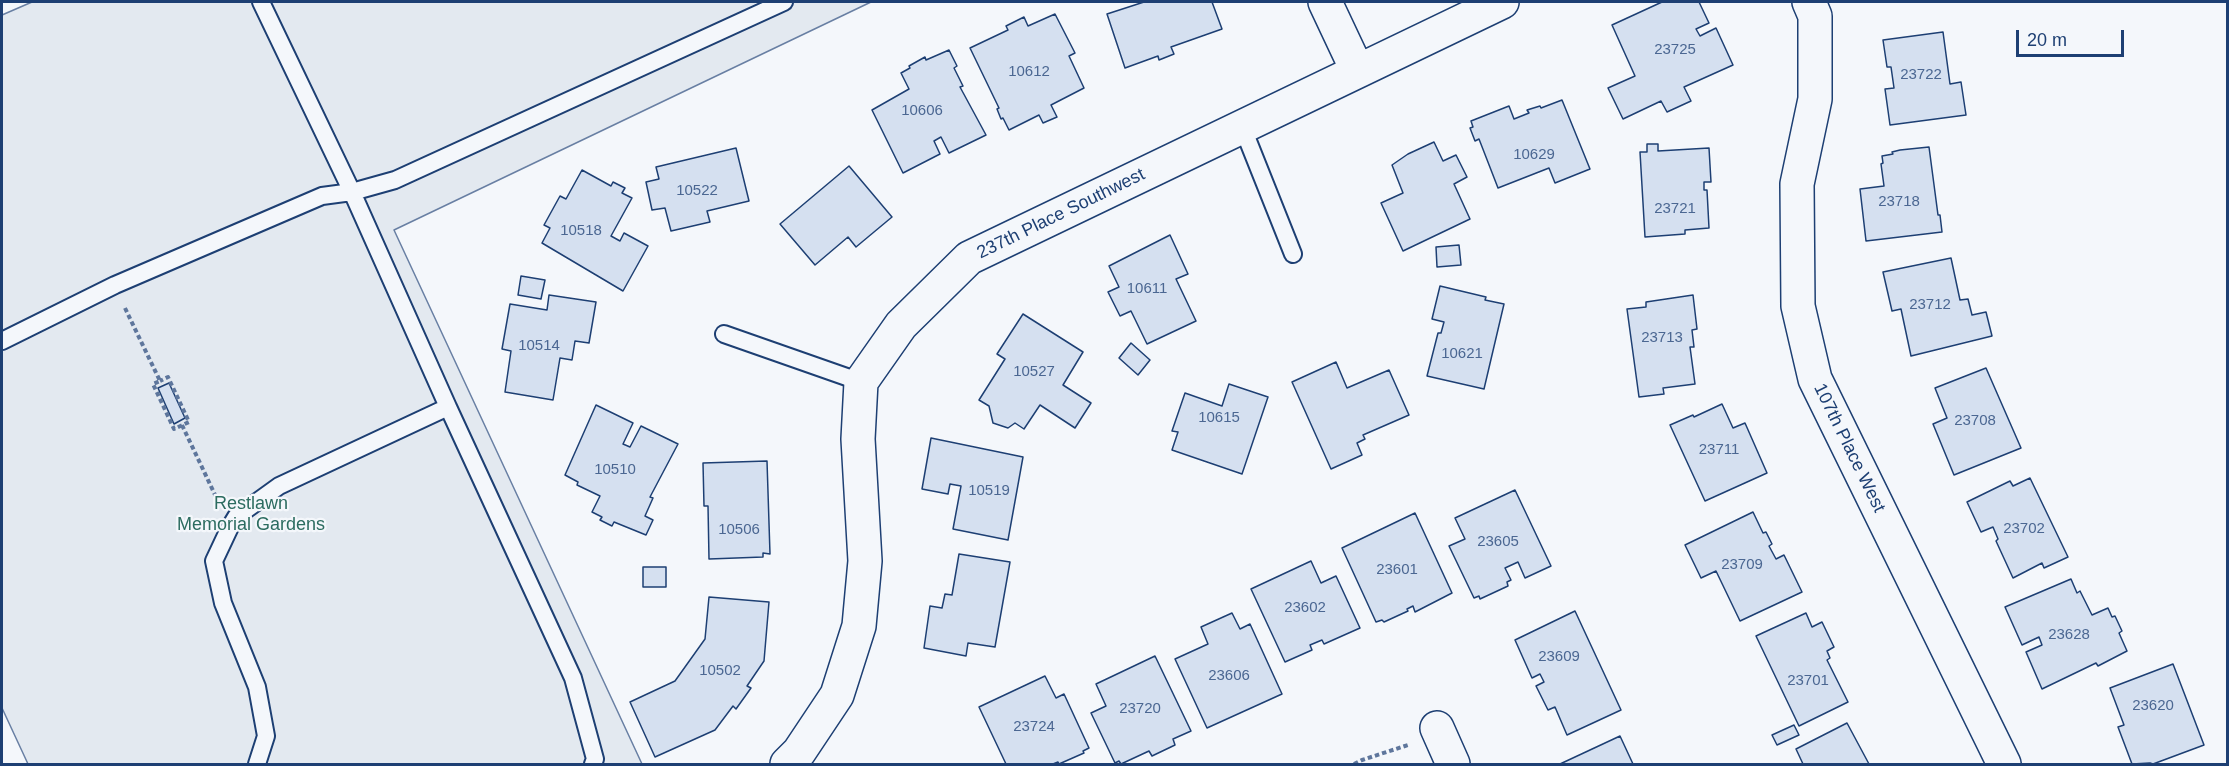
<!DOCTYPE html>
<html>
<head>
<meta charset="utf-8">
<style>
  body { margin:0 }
  #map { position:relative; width:2229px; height:766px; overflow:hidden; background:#f4f7fb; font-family:Arial,sans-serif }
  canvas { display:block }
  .frame { position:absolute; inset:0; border:3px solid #1d3f73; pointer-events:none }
  .scale { position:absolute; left:2016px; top:30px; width:108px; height:27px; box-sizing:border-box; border:3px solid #1d3f73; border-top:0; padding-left:8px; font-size:18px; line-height:21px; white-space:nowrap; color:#1d3f73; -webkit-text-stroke:4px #f4f7fb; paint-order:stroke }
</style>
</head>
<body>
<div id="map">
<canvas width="2229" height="766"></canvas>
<div class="frame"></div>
<div class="scale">20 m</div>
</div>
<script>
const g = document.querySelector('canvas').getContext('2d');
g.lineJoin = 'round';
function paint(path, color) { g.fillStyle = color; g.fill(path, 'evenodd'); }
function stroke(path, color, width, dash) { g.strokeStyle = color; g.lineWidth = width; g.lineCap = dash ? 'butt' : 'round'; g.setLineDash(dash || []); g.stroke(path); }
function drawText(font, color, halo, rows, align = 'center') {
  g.font = font + ' Arial,sans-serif'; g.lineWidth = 4.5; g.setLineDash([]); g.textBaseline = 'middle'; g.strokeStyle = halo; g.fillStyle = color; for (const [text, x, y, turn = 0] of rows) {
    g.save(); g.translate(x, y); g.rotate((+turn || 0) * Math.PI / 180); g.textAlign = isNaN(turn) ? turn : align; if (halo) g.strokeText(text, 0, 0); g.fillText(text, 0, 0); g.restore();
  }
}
const green = new Path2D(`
  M32,2H871L394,230L642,764H28L2,708V15Z`);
paint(green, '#e3e9f0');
stroke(green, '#687fa3', 1.5);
const building = new Path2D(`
  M1144,2H1212L1222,29L1171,47L1174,54L1159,60L1158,56L1125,68L1107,14Z
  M1662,2H1699L1709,23L1696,29L1700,36L1716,28L1733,65L1684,87L1691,101L1667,112L1661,101L1623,119L1608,88L1635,76L1612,25Z
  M1055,14L1075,53L1069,56L1084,88L1051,105L1057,117L1043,123L1039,115L1009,130L1003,118L1001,119L997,109L999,108L970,48L1008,30L1006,26L1024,17L1028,26Z
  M1943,32L1950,84L1961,82L1966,115L1890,125L1885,89L1894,88L1891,67H1887L1883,40Z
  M949,50L957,66L954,68L963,86L960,87L986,135L949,153L941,137L934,141L940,154L903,173L872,110L909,89L901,73L910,68L909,66L925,57L926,60Z
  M1562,100L1590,169L1555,183L1549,168L1498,188L1479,139L1475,141L1470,128L1473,127L1471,121L1509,106L1514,119L1529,113L1527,110L1540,106L1541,108Z
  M1434,142L1443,161L1456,155L1467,177L1454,184L1470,219L1403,251L1381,203L1403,193L1392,165L1408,154Z
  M1647,144H1658V151L1709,148L1711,182H1704V190H1707L1709,228L1685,230V234L1645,237L1640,152H1647Z
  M1929,147L1938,215H1940L1942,232L1866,241L1860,189L1884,186L1881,164L1883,163L1882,156L1893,154L1892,152L1900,150Z
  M736,148L749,201L707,211L710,222L671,231L665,208L652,210L646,182L659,179L656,167Z
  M849,166L892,217L856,247L848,237L815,265L780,224Z
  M582,170L611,186L613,182L625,188L622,193L632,198L611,236L620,241L624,233L648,246L623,291L542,243L550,228L544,225L560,196L566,199Z
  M1170,235L1188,274L1176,279L1196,321L1147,344L1131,311L1120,316L1108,292L1119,287L1109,266Z
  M1459,245L1461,265L1437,267L1436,247Z
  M1951,258L1960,300L1968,299L1972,315L1986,312L1992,336L1911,356L1901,309L1892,311L1883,272Z
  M521,276L545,280L541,299L518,295Z
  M1440,286L1486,297L1485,300L1504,304L1484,389L1427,376L1438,333H1441L1444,322L1432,319Z
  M549,295L596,302L589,343L575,341L572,360L560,358L553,400L505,392L511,351L502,349L510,304L547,310Z
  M1693,295L1697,329L1692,330L1694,347H1690L1695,384L1663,388L1664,394L1639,397L1627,309L1646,307V302Z
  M1023,314L1083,352L1063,385L1091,403L1075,428L1040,405L1024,429L1015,423L1008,428L993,423L989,406L979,400L1005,359L997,354Z
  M1131,343L1150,360L1138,375L1119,358Z
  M1336,362L1347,388L1389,370L1409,415L1363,435L1365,439L1357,443L1362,455L1331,469L1292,382Z
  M1986,368L2021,448L1954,475L1933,424L1947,418L1935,388Z
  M169,383L185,418L174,424L158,388Z
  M1229,384L1268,397L1242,474L1172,450L1178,432L1172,431L1185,393L1222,406Z
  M1722,404L1733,428L1745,423L1767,473L1705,501L1670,425L1693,415L1694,417Z
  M596,405L633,423L623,444L630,447L641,426L678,444L650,497L653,498L645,516L653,520L646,535L614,522L612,526L600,520L602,517L592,512L600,496L577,485L578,482L565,475Z
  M931,438L1023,457L1008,540L953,529L961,486L950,484L948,494L922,489Z
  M767,461L770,554L763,553V557L709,559L708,506H704L703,463Z
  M2030,478L2068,557L2044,568L2042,563L2013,578L1996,541L1998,539L1993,527L1981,532L1967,502L2010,481L2013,486Z
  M1515,490L1551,566L1525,578L1518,562L1505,568L1511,580L1507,582L1508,586L1480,599L1479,596L1474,598L1449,546L1465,539L1455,518Z
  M1753,512L1763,533L1766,532L1772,544L1769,546L1776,559L1784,555L1802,592L1740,621L1716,571L1701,578L1685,545Z
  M1415,513L1452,593L1415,612L1413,606L1407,609L1408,611L1384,622L1382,620L1376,622L1342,548Z
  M959,554L1010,562L995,647L968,643L966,656L924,648L930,606L942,608L945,594L952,595Z
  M1311,561L1321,583L1336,576L1360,628L1324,644L1322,640L1310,645L1312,650L1285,662L1251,589Z
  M643,567H666V587H643Z
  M2071,579L2077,593L2080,591L2092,615L2108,608L2112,617L2115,616L2122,631L2119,633L2127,651L2098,666L2096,663L2042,689L2026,652L2042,645L2039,637L2022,645L2005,607Z
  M709,597L769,602L764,661L747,686L751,688L736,709L733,706L715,730L655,757L630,702L675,681L705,639Z
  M1575,611L1621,710L1567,735L1555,707L1548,710L1536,686L1544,682L1540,674L1532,678L1515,640Z
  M1232,613L1240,629L1250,624L1282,694L1207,728L1175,659L1208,644L1201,627Z
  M1806,613L1812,627L1822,622L1834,647L1827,651L1830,658L1827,660L1848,702L1799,726L1756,636Z
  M1155,656L1191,731L1173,739L1175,745L1152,756L1149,751L1121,764L1119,761L1115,763L1091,713L1106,706L1096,684Z
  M2173,664L2204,745L2153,764L2150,763L2132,764L2118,727L2124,725L2110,688Z
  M1045,676L1056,698L1064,694L1089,748L1083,751L1084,753L1059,764L1058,762L1053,764H1006L979,707Z
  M1847,723L1869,764H1803L1796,749Z
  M1794,725L1799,735L1777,745L1772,735Z
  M1620,736L1633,764H1560Z`);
paint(building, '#d5e0f0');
stroke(building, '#1d3f73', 1.5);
const lane = new Path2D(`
  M261,2L352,192L395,180L784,2
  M1242,126L1293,254
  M724,334L861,382
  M2,341L115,285L322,196L352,192L448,407
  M257,764L266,736L257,687L223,603L214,561L230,527L236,517L279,486L448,407L573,678L595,759L593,764`);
const street = new Path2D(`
  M1325,2L1357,70
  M1809,2L1815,16V99L1797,184L1798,306L1815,379L2004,764
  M1437,728L1453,764
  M787,764L799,752L837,695L859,626L865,561L858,439L861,382L901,325L969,258L1502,2`);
stroke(lane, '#1d3f73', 20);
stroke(street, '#1d3f73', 36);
stroke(new Path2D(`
  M125,308L160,381L153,384L174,429L189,422L168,377L160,381
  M182,425L217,499
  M1354,764L1362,760L1408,745`), '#5e769c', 4, [4.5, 3]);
stroke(lane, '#f4f7fb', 16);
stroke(street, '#f4f7fb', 33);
drawText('15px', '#4b6792', null, [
  ["23725",1675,50],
  ["10612",1029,72],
  ["23722",1921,75],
  ["10606",922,111],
  ["10629",1534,155],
  ["10522",697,191],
  ["23718",1899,202],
  ["23721",1675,209],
  ["10518",581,231],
  ["10611",1147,289],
  ["23712",1930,305],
  ["23713",1662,338],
  ["10514",539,346],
  ["10621",1462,354],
  ["10527",1034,372],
  ["10615",1219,418],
  ["23708",1975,421],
  ["23711",1719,450],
  ["10510",615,470],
  ["10519",989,491],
  ["23702",2024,529],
  ["10506",739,530],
  ["23605",1498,542],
  ["23709",1742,565],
  ["23601",1397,570],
  ["23602",1305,608],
  ["23628",2069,635],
  ["23609",1559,657],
  ["10502",720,671],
  ["23606",1229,676],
  ["23701",1808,681],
  ["23620",2153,706],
  ["23720",1140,709],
  ["23724",1034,727]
]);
drawText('18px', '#1d3f73', '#f4f7fb', [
  ["237th Place Southwest",1061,214,-26],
  ["107th Place West",1849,448,64]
]);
drawText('18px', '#2c6c60', '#f4f7fb', [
  ["Restlawn",251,504],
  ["Memorial Gardens",251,525]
]);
</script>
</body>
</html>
